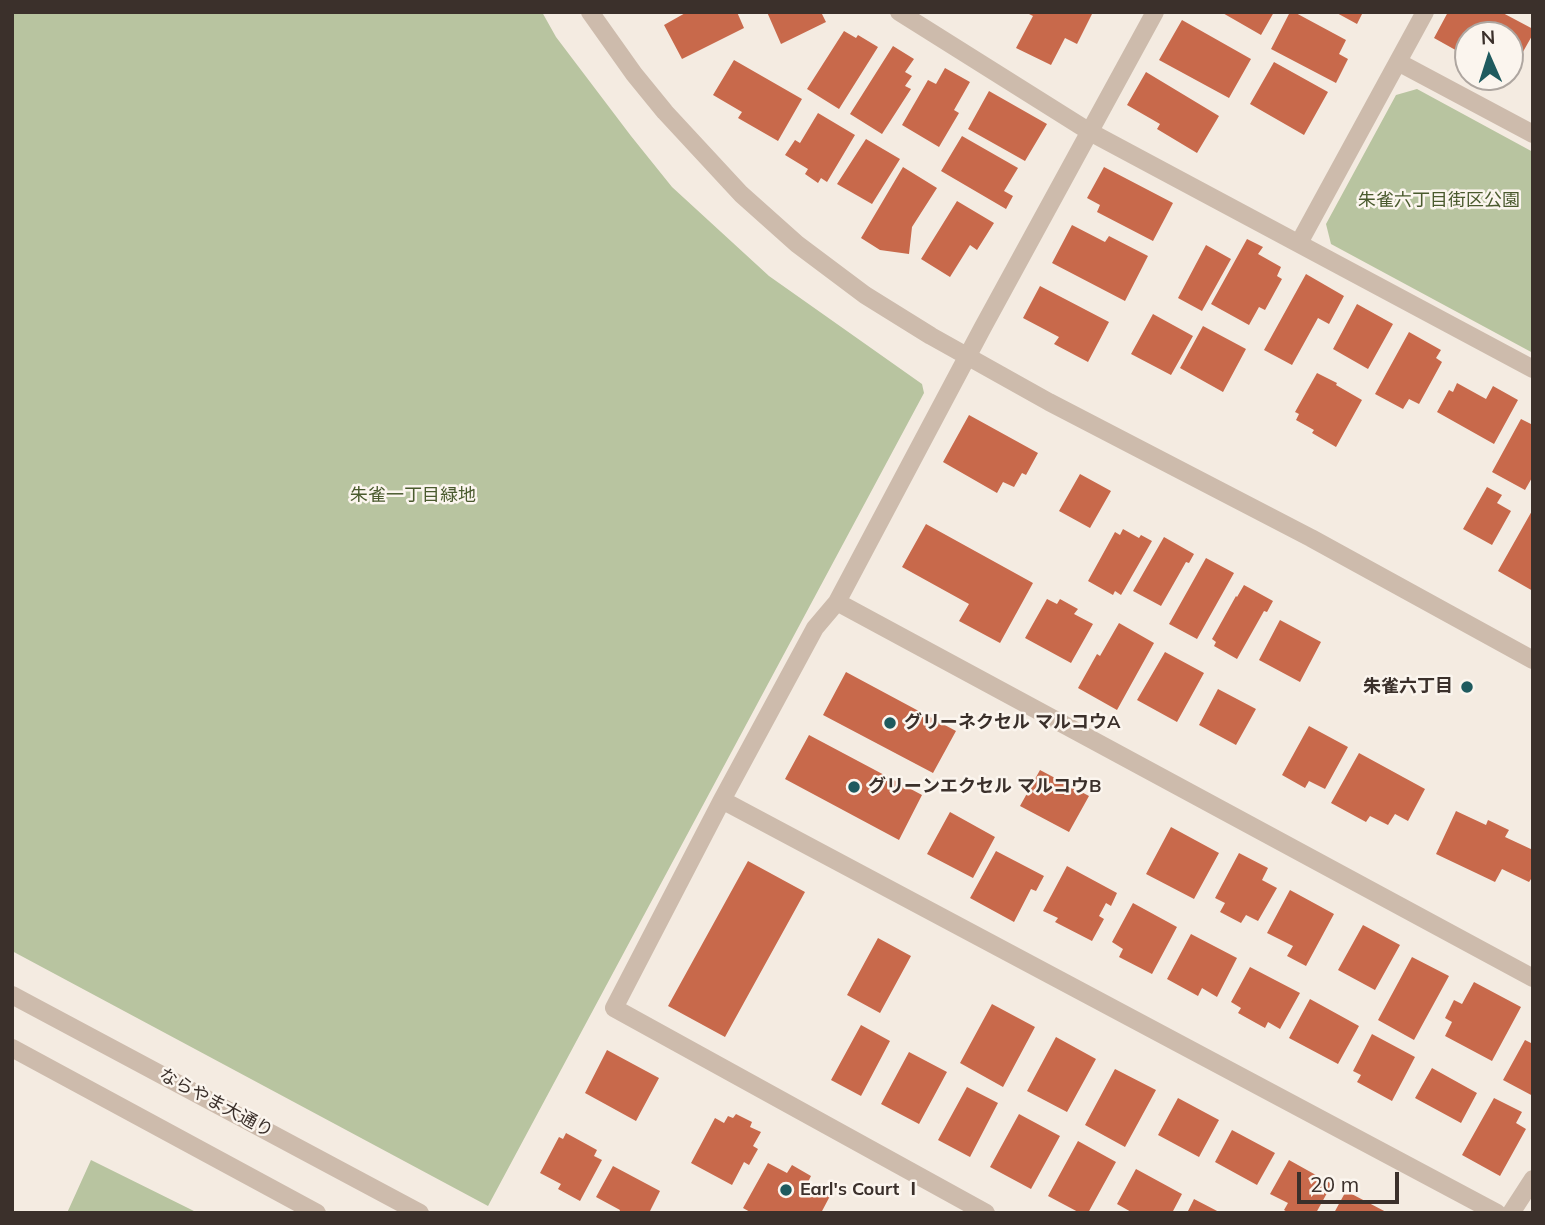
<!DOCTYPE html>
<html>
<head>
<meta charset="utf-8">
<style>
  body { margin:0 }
  #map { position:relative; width:1545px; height:1225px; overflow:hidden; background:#f4ebe1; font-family:Mulish,sans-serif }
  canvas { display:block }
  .frame { position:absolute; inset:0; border:14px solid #3b302b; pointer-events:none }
  .north { position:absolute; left:1454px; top:21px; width:70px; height:70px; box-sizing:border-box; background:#fbf5ee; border:2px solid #aea6a0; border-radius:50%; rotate:357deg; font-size:19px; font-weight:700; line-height:28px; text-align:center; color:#3b302b }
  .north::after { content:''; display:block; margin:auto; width:24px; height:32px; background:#1f5a5e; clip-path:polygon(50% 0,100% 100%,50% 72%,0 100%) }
  .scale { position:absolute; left:1297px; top:1172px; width:102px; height:32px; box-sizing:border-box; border:4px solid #3b302b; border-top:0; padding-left:9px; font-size:21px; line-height:24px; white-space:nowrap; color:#3b302b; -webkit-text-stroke:5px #fbf5ee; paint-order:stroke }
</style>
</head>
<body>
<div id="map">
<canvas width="1545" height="1225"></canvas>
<div class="frame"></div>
<div class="north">N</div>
<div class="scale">20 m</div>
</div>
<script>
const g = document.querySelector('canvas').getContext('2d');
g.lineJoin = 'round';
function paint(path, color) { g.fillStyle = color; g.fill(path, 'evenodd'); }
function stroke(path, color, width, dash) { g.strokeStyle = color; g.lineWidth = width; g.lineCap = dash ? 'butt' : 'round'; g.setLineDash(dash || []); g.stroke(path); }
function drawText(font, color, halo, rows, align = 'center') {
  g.font = font + ' Mulish,"Noto Sans JP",sans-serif'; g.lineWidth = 5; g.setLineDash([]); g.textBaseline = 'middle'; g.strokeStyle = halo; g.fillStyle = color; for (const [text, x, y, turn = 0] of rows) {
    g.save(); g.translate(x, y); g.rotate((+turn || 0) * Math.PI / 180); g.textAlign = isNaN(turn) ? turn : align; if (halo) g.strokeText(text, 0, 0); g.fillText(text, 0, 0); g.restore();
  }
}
paint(new Path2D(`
  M12,12H542L556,37L631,136L672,187L769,276L922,384L924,393L488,1206L12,951Z
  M1417,89L1533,152V353L1331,244L1326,224L1396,95Z
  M91,1160L198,1213H67Z`), '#b8c4a0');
paint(new Path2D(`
  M687,12H737L744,28L682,59L664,25Z
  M767,12H821L826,22L781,44Z
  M1025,12H1093L1077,44L1065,38L1051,65L1016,48L1033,16Z
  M1221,12H1274L1261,35Z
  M1290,12H1294L1346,40L1339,54L1348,59L1336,83L1271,49Z
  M1335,12H1363L1357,24Z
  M1448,12H1501L1533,29V34L1510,75V35H1468V57L1434,38Z
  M1182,20L1251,59L1229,98L1159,60Z
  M844,31L856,38L858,35L878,47L839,109L807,89Z
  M893,46L914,59L905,72L912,76L905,86L911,89L882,134L850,114Z
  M734,60L802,99L778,141L738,118L742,112L713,95Z
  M1274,62L1328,92L1304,135L1250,104Z
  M945,68L970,82L954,110L959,113L939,147L902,125L928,80L936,84Z
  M1146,72L1219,116L1197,153L1157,129L1160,124L1127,105Z
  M989,91L1047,124L1025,161L968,129Z
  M818,113L855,135L827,182L821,178L818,183L805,174L808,169L785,155L795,140L800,143Z
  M962,136L1018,168L1004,191L1013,196L1006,209L941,171Z
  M866,139L900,159L872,204L837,184Z
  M903,167L937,188L912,227L909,254L880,250L861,238Z
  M1104,167L1173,203L1153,241L1097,212L1100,205L1087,198Z
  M957,201L994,223L977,250L970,245L950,277L921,259Z
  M1072,225L1105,242L1109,236L1148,256L1125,301L1052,263Z
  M1247,239L1263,247L1258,254L1281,267L1277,276L1282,279L1265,310L1259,307L1249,325L1211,304Z
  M1206,245L1231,259L1202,311L1178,298Z
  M1306,274L1344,296L1329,324L1318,318L1292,365L1264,350Z
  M1040,286L1109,322L1088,362L1054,344L1059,337L1023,318Z
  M1357,304L1393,324L1368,369L1333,349Z
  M1153,314L1193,336L1171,375L1131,354Z
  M1203,326L1246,349L1223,392L1180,368Z
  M1409,332L1441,350L1436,358L1442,362L1419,404L1409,399L1403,409L1375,394Z
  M1317,373L1337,383L1336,385L1362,400L1336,447L1312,433L1314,430L1296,420L1299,414L1295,412Z
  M1457,383L1486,399L1493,386L1518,400L1494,444L1437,412L1449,390L1453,392Z
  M969,415L1038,453L1026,475L1022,473L1014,487L1003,482L997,493L943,462Z
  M1521,419L1533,425V476L1525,490L1492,472Z
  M1080,474L1111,491L1090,528L1059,511Z
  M1487,487L1502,495L1497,503L1511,511L1492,545L1463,529Z
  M1533,509V591L1498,571Z
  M926,524L1033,583L1000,643L959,621L969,604L902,567Z
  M1123,529L1139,538L1141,535L1152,541L1121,595L1115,591L1113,595L1088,581L1115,532L1120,535Z
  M1164,537L1194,554L1189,563L1186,562L1161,606L1133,591Z
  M1206,558L1234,573L1197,639L1169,624Z
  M1244,585L1273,601L1267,612L1264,611L1237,659L1214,646L1216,642L1212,639L1236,596L1237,597Z
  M1047,599L1057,604L1060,599L1078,609L1074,614L1093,624L1071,663L1025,638Z
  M1280,620L1321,642L1300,682L1259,660Z
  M1119,623L1154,643L1117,710L1078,688L1097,654L1100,656Z
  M1165,652L1204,673L1177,722L1137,700Z
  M846,672L956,731L933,773L823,715Z
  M1218,689L1256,709L1236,745L1199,725Z
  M1309,726L1348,747L1325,789L1309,781L1305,788L1282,775Z
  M809,735L922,795L899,840L785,779Z
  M1359,753L1425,789L1408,821L1395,814L1388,825L1370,816L1366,822L1331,803Z
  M1040,770L1089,796L1069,832L1020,806Z
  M1456,811L1486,825L1488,820L1509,830L1505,837L1533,850V876L1529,882L1502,869L1495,882L1436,854Z
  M950,812L995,837L973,878L927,854Z
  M1171,827L1219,853L1194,899L1146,874Z
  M996,851L1044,876L1036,891L1031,889L1014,922L970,898Z
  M1239,853L1268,868L1262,880L1277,888L1258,921L1246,915L1241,923L1220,912L1225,903L1215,898Z
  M748,861L805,892L725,1037L668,1006Z
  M1067,866L1117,893L1111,906L1106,903L1099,916L1104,919L1092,941L1055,922L1058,918L1043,911Z
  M1290,890L1334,914L1306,966L1287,956L1293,946L1267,933Z
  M1133,903L1177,927L1152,974L1119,957L1123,949L1112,942Z
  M1363,925L1400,945L1375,990L1338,970Z
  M1191,934L1237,958L1217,997L1202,988L1198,996L1167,979Z
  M878,938L911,956L880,1013L847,995Z
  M1412,957L1449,976L1414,1040L1378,1020Z
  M1250,967L1300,993L1280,1029L1268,1022L1265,1028L1238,1013L1241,1008L1231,1002Z
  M1474,982L1521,1007L1492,1061L1445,1036L1452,1022L1445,1018L1454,1000L1462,1004Z
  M1310,999L1359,1026L1338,1064L1289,1038Z
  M992,1004L1035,1027L1003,1087L960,1063Z
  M861,1025L890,1041L861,1096L831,1080Z
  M1372,1034L1415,1057L1392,1101L1357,1082L1361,1075L1353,1071Z
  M1056,1037L1096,1059L1067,1112L1027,1091Z
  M1525,1040L1533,1044V1096L1503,1080Z
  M607,1050L659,1078L636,1121L585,1093Z
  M909,1052L947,1072L919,1124L881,1104Z
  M1432,1068L1477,1093L1461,1123L1415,1098Z
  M1115,1069L1156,1090L1125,1147L1085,1125Z
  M967,1087L998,1103L970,1157L938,1140Z
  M1178,1098L1219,1120L1199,1157L1158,1135Z
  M1494,1098L1522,1112L1516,1123L1526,1129L1500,1176L1462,1155Z
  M736,1114L752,1122L750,1127L761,1132L753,1146L758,1149L749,1165L744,1162L732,1185L691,1163L715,1118L724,1123L728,1116L733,1118Z
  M1019,1114L1060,1136L1031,1189L990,1167Z
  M1232,1130L1275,1153L1257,1185L1215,1162Z
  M566,1133L597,1150L594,1156L602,1160L580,1201L558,1189L561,1184L540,1173L559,1137L563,1139Z
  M1078,1141L1116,1162L1088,1213H1080L1048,1196Z
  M1289,1160L1332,1184L1316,1213H1289L1284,1210L1288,1203L1270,1194Z
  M768,1163L787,1173L792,1165L811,1176L807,1184L830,1196L821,1213H752L743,1208Z
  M613,1166L660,1191L649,1213H619L620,1210L596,1197Z
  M1136,1169L1182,1194L1172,1213H1133L1117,1204Z
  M1346,1191L1388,1213H1334Z
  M1194,1199L1221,1213H1187Z`), '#c8694b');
stroke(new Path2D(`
  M590,12L634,74L665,112L741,194L797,244L865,295L931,336L1049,402L1311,538L1533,660
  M899,12L1090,132L1533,369
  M1398,62L1533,134
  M1299,243L1425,12
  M837,602L1533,978
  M722,800L1497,1213
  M12,995L420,1213
  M12,1048L317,1213
  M986,1213L614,1008L722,800L815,628L837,602L983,327L1155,12
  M1511,1213L1533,1179`), '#cdbbac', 18);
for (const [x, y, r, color] of [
  [1467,687,7,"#1f5a5e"],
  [890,723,7,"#1f5a5e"],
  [854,787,7,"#1f5a5e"],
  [786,1190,7,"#1f5a5e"]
]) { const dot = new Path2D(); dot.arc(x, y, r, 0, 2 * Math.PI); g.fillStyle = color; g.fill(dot); stroke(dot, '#fbf5ee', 2.5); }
drawText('18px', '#4a5a2e', '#fbf5ee', [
  ["朱雀六丁目街区公園",1439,201],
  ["朱雀一丁目緑地",413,496]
]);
drawText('bold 18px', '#3b302b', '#fbf5ee', [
  ["朱雀六丁目",1453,687,"right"],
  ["グリーネクセル マルコウA",904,723],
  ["グリーンエクセル マルコウB",868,787],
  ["Earl's Court Ⅰ",800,1190]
], 'left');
drawText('18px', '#3b302b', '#fbf5ee', [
  ["ならやま大通り",216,1103,28]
]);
</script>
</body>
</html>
